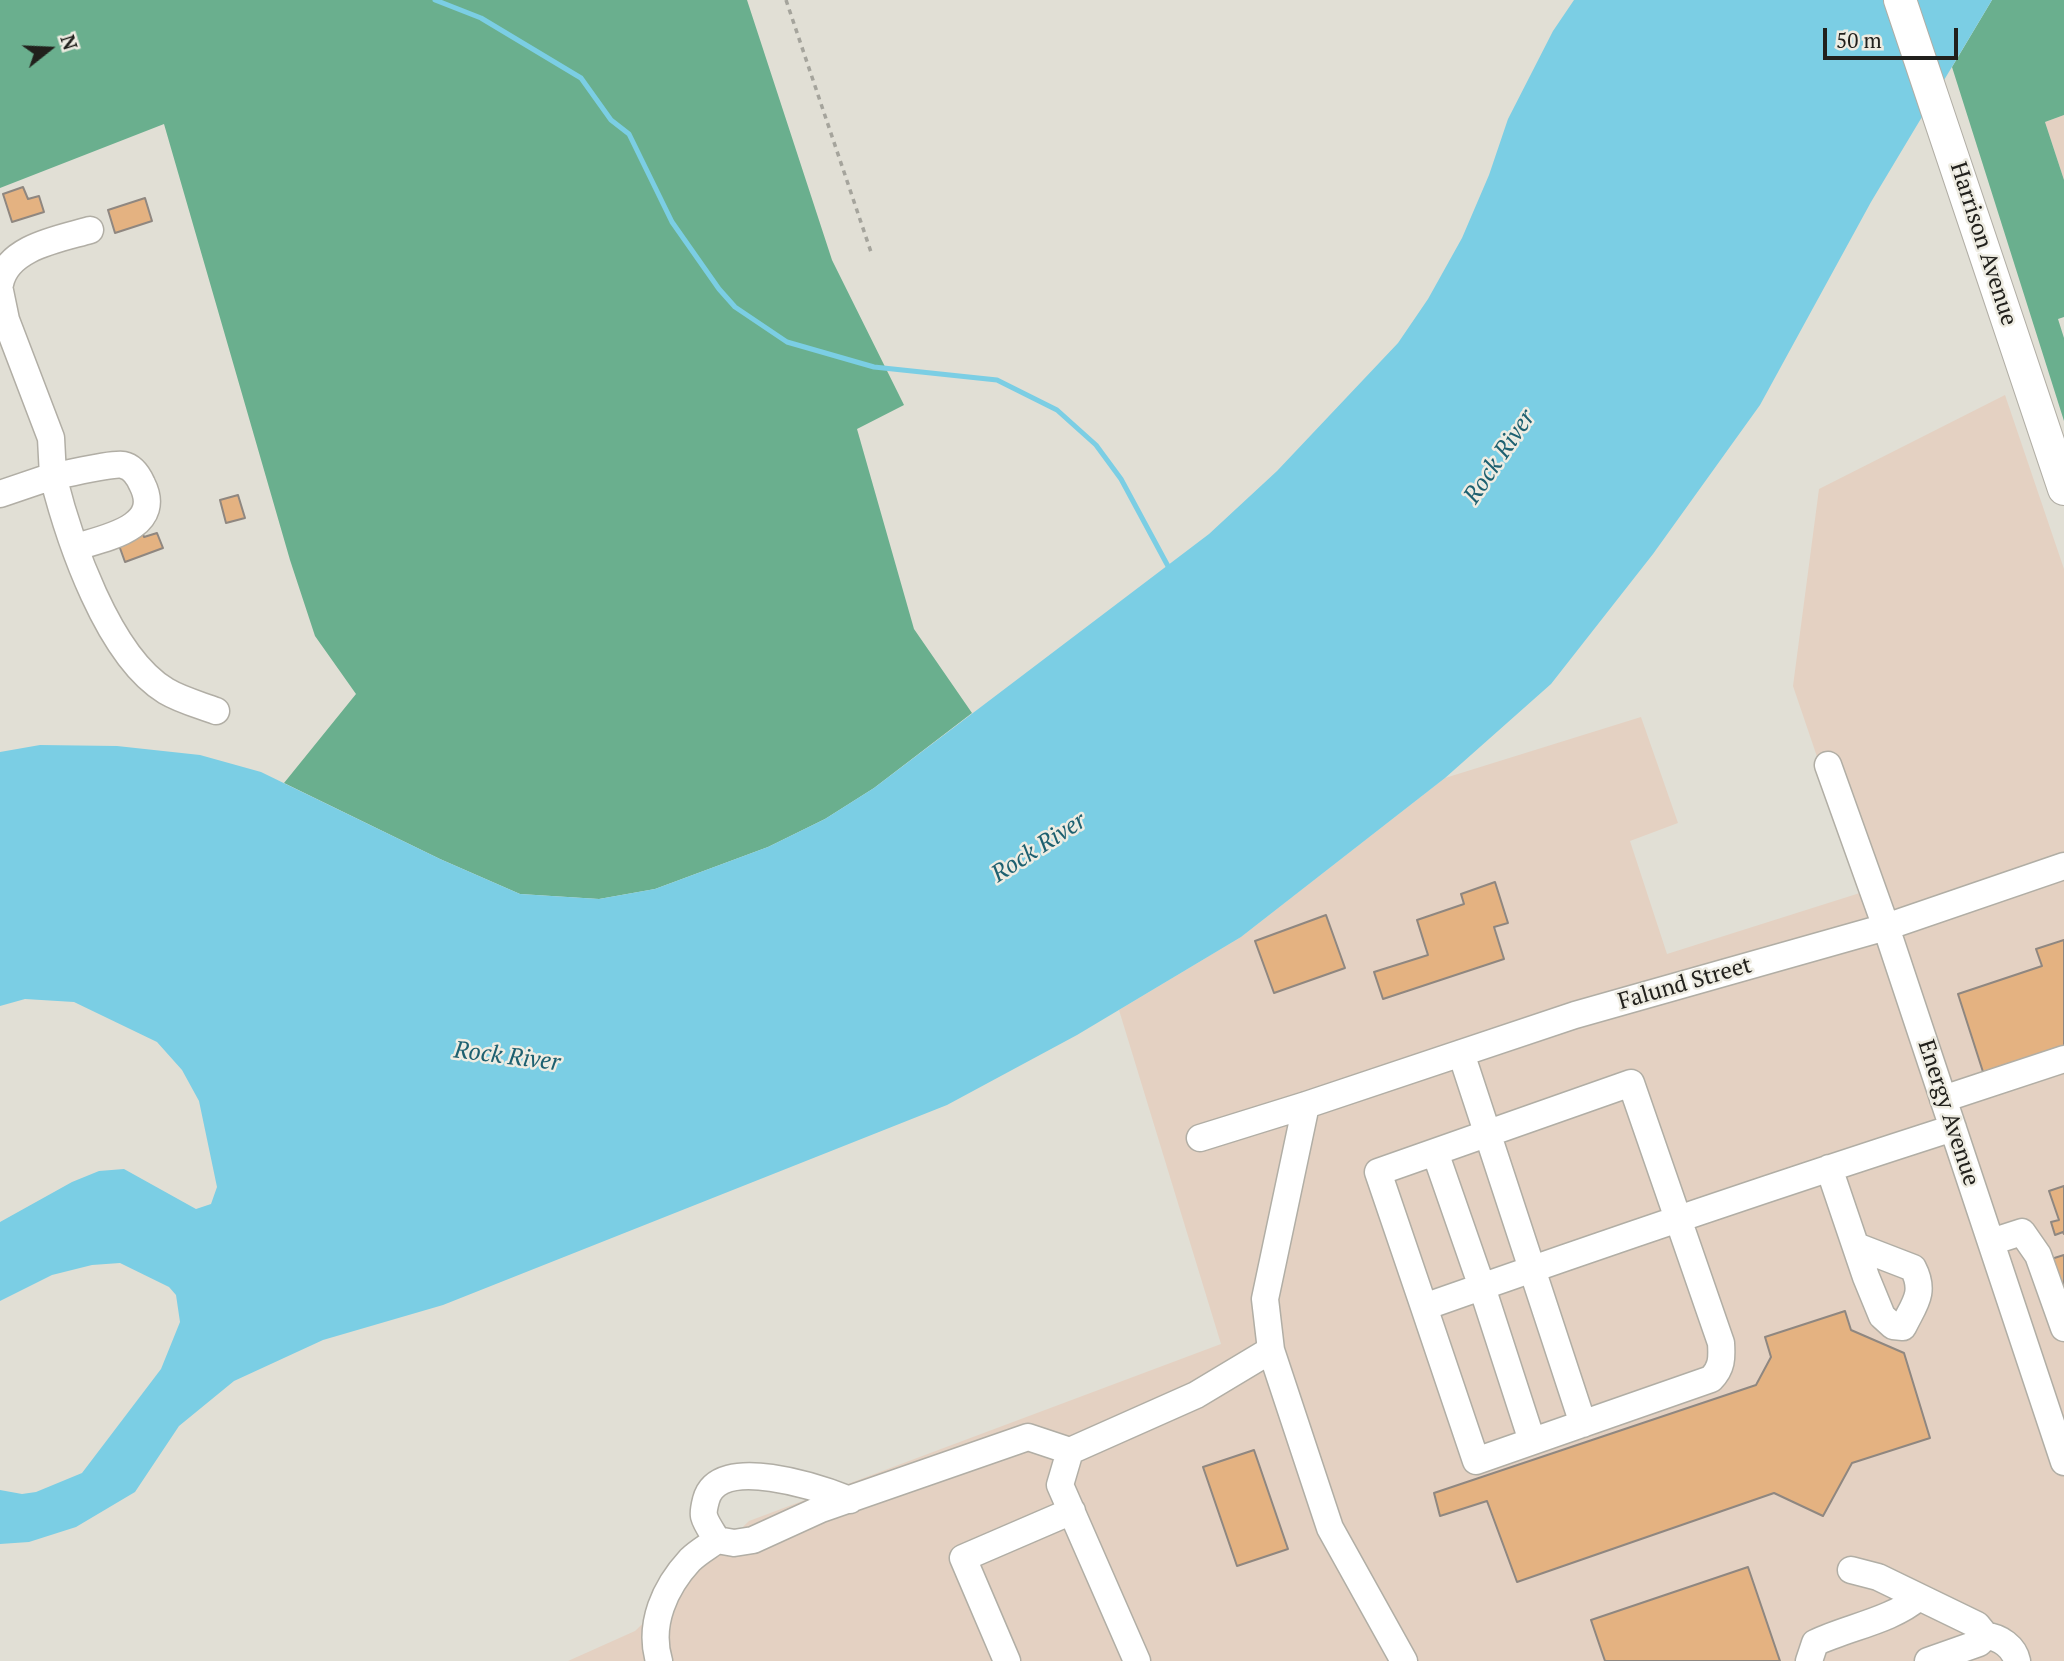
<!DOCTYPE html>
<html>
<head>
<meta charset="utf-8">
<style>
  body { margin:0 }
  #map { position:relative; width:2064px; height:1661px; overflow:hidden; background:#e1dfd5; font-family:"PT Serif",serif }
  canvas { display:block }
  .north { position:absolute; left:14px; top:14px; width:70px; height:70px; -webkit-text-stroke:5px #eeece2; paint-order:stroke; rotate:72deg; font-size:19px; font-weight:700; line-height:28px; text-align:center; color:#21201c }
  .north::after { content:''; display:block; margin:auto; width:24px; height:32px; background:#21201c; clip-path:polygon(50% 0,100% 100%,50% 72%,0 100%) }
  .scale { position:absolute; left:1823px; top:28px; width:135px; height:32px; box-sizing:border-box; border:4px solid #21201c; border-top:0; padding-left:9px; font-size:21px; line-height:24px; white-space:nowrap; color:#21201c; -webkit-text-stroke:5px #eeece2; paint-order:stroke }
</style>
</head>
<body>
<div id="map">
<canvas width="2064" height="1661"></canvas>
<div class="north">N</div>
<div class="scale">50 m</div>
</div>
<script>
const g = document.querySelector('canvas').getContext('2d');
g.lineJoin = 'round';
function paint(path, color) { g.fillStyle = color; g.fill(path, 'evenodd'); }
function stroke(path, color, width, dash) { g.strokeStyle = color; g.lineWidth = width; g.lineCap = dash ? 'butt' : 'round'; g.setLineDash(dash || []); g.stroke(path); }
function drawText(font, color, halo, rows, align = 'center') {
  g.font = font + ' "PT Serif",serif'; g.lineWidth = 5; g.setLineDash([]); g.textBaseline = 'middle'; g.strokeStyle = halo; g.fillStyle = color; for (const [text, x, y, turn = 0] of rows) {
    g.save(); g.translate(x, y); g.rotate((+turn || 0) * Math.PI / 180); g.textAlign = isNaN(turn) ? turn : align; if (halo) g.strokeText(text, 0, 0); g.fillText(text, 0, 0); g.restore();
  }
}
paint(new Path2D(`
  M2064,115V180L2045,122Z
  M2005,395L2064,569V1661H568L635,1631L749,1521L1221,1344L1119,1010L1241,937L1445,778L1641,717L1678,823L1630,841L1667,954L1863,892L1793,686L1819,489Z`), '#e4d1c2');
paint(new Path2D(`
  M0,0H747L832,260L904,405L857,429L914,629L972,713L874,788L825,819L768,847L655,889L599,899L520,894L440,859L284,783L356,694L315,636L290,560L164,124L0,188Z
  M1992,0H2064V115L2045,122L2064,180V317L2058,319L2064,338V421L1952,67Z`), '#6aaf8e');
paint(new Path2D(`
  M1574,0H1992L1871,202L1760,405L1653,554L1551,684L1445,778L1241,937L1077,1035L947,1105L443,1305L323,1340L234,1381L179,1426L135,1492L76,1527L29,1542L0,1544V1490L22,1494L36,1492L82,1473L161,1369L180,1322L176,1295L169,1287L120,1263L92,1265L52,1275L0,1301V1222L72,1182L99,1171L124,1169L196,1209L211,1204L217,1187L199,1101L182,1070L157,1042L74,1002L25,999L0,1006V752L40,745L117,746L200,755L261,772L440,859L520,894L599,899L655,889L768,847L825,819L874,788L1209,534L1277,471L1398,343L1428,299L1462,238L1489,175L1508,119L1553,31Z`), '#7bcee4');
stroke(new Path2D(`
  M435,0L481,18L581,78L611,120L629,134L672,222L719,289L735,307L787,342L874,367L997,380L1057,410L1096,445L1121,479L1169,568`), '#7bcee4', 5);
const building = new Path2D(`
  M23,187L28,199L39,196L44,212L12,222L3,194Z
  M145,198L152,221L115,233L108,210Z
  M238,495L245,518L226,523L220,500Z
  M141,528L144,537L157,533L163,548L125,562L116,537Z
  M1495,882L1508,923L1494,927L1504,959L1383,999L1374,972L1428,955L1417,920L1464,904L1461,894Z
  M1326,915L1345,968L1274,993L1255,941Z
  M2064,940V1049L1984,1075L1958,994L2042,966L2036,949Z
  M2064,1186V1234L2063,1232L2055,1235L2051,1222L2059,1220L2049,1191Z
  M2064,1255V1308L2048,1260Z
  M1845,1311L1851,1330L1904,1353L1930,1438L1852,1463L1823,1516L1774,1493L1517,1582L1487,1501L1440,1516L1434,1493L1756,1385L1771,1357L1765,1337Z
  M1254,1450L1288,1549L1237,1566L1203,1467Z
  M1748,1567L1780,1661H1605L1591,1620Z`);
paint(building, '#e4b281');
stroke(building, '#8f8780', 2);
const minor = new Path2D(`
  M0,284C7,247 59,239 90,230
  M0,291L6,320L51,438L53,476C67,474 114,463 123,465C133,467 138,475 142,484C164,527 106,538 76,547
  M0,494L53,476C69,540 108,656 166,691C181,700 200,705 216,711
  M1828,765L1886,927L2064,1462
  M1461,1053L1583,1424
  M1943,1099L2064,1059
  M1306,1105L1265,1299L1271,1350L1330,1528L1404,1661
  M1200,1138L1306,1105L1575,1015L1886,927L2064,866
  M1435,1152L1482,1287L1532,1441
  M1829,1168L1866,1277L1882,1316L1893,1326L1903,1327C1914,1304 1926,1293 1913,1268L1856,1246
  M1991,1242L2022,1232L2038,1255L2064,1328
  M1424,1307L1378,1172L1631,1083L1721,1343C1722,1358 1722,1368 1711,1379L1476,1461L1424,1307C1600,1245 1776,1185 1953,1128
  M1070,1451L1060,1485L1137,1661
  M717,1540C713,1533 706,1524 704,1516C703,1511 705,1504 706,1500C718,1453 820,1488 850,1500
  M1851,1570L1878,1577L1977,1625L1986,1636C2000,1637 2014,1647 2017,1661
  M659,1661C648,1624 665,1587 690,1560C698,1552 709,1546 717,1540L734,1543L753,1540L821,1509L1028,1437L1070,1451L1196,1395L1271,1350
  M1007,1661L963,1558L1072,1511
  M1809,1661L1815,1643C1848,1627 1891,1621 1919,1597
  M1928,1661L1979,1643L1986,1636`);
const major = new Path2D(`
  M1900,0L2064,489`);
stroke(minor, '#b1aea5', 29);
stroke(major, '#b1aea5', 34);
stroke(new Path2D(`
  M786,0L872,255`), '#a5a49c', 3.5, [5, 5]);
stroke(minor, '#fff', 26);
stroke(major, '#fff', 32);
drawText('23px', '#21201c', '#eeece2', [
  ["Harrison Avenue",1983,244,72],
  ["Falund Street",1685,984,-16],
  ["Energy Avenue",1948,1113,72]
]);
drawText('italic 24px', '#1d6070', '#eeece2', [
  ["Rock River",1500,457,-56],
  ["Rock River",1039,848,-33],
  ["Rock River",507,1057,7]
]);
</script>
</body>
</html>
